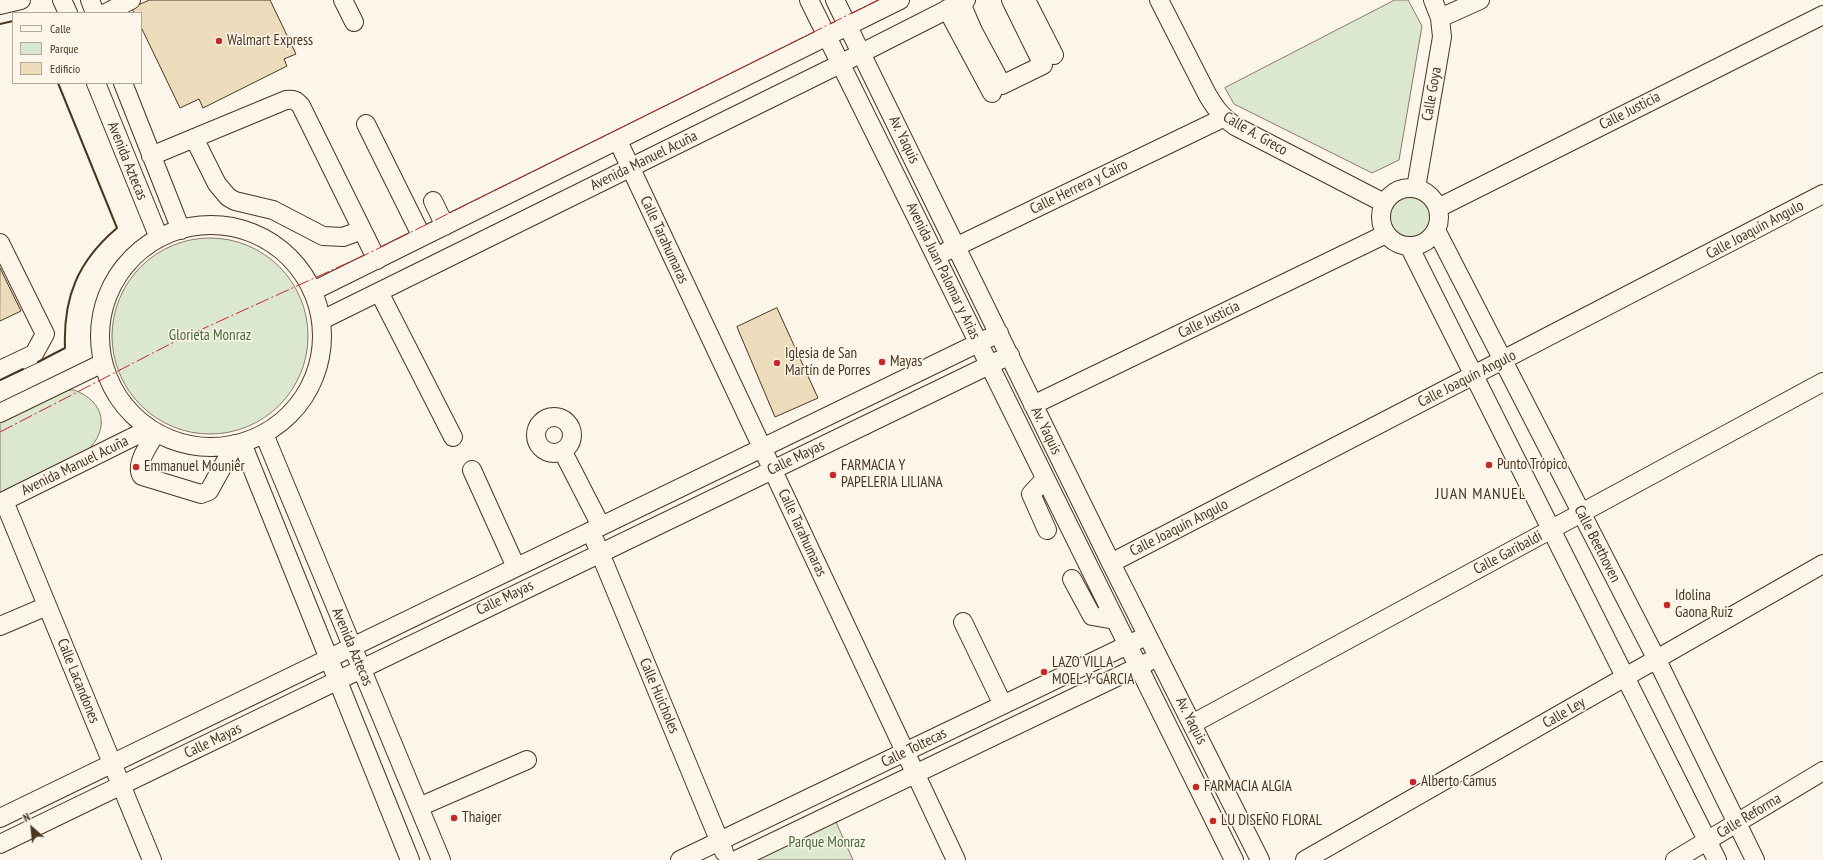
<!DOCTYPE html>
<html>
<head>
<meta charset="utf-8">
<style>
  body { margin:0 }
  #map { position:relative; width:1823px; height:860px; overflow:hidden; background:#fbf6e9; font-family:"PT Sans Narrow",sans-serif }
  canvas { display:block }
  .legend { position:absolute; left:12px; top:12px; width:130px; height:72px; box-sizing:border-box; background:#fbf6e9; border:1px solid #b4a999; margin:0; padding:5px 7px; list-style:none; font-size:12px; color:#4a3520 }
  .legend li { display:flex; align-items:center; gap:8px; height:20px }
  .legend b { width:20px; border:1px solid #b4a999 }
  .north { position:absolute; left:12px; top:808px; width:40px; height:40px; -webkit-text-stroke:3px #fbf6e9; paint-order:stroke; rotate:333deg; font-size:11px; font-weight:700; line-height:16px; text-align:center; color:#4a3520 }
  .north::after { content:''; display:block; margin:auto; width:14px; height:18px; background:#4a3520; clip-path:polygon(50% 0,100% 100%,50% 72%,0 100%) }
</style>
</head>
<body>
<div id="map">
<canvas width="1823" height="860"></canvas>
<ul class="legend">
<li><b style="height:5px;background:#fbf6e9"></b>Calle</li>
<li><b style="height:11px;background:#dce7d0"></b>Parque</li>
<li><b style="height:11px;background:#ecdcbc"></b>Edificio</li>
</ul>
<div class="north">N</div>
</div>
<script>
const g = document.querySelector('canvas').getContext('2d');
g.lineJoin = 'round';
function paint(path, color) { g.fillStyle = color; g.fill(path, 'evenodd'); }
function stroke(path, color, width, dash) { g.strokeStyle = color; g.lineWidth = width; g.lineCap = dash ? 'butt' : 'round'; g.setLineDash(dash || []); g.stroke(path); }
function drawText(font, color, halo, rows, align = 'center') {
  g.font = font + ' "PT Sans Narrow",sans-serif'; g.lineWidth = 3; g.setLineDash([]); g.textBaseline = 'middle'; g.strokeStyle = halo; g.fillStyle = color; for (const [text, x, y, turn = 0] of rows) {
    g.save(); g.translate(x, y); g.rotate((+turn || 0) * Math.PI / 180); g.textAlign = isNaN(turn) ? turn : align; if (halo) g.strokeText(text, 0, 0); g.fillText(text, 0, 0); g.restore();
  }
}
const green = new Path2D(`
  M1395,0H1408L1422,26L1399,160L1372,173L1234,104L1225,88Z
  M1389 216a21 21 0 1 1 42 0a21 21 0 1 1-42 0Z
  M112 336a98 98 0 1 1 196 0a98 98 0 1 1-196 0Z
  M74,390C105,401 110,429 87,451L0,493V422L62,391Z
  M836,822L853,860H748Z`);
paint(green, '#dce7d0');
stroke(green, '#887966', 1);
const building = new Path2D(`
  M150,0H270L296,54L284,59L287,66L203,108L199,99L180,108L141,27V13H134L132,8Z
  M0,268L21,311L0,321Z
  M777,308L818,398L775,417L737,327Z`);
paint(building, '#ecdcbc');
stroke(building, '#4a3520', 1);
const minor = new Path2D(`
  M62,0L68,13
  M90,0L95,13
  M343,0L354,22
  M809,0L1234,860
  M835,0L1111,563L1260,860
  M1026,0L1054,55
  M1159,0L1207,94C1215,108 1222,117 1235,126L1384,203
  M961,3L973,31L1002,85L1043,65L1011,0
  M0,5L21,0
  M947,9L992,93
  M106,13L131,0
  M1440,18L1480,0
  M96,83L159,238
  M123,83L181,230
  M366,124L422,237
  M194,138L217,184L228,197L235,201L273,210L323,236L343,237L362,230
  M618,141L956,860
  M151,156L286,100C293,99 296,100 301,106L377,260
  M1381 217a29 29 0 1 1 58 0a29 29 0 1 1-58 0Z
  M1416,188L1442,37L1440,18L1433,0
  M433,201L445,226
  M1438,208L1823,15
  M100 336a111 111 0 1 1 222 0a111 111 0 1 1-222 0Z
  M1436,230L1657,660L1755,860
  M0,243L45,334L34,354L0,370
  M1409,246L1717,860
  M947,251L1223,118
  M313,291L900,0
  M379,292L453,437
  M322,320L832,68L966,0
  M1033,405L1386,234
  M0,413L103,363
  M536 435a18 18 0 1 1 36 0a18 18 0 1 1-36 0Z
  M156,433C150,443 134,465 142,476L201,494L209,491L235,444
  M264,434L441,860
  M242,443L410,860
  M563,452L601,526
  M472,470L516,567
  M1045,479L1031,494L1047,530
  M4,501L152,860
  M0,503L149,429
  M595,541L724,852
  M1111,563L1823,194
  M1072,579L1092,616L1115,620
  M963,622L1003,705
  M0,626L47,606
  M1192,724L1823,382
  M419,807L527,760
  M0,818L999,333
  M0,844L1010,355
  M680,860L1138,640
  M736,860L1148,662
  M1305,860L1823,564
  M1675,860L1823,771`);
stroke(minor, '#4a3520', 20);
stroke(minor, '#fbf6e9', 18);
stroke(new Path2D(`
  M0,24L13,21
  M38,362L65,348C63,297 78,261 117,228L58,83
  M0,380L23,369`), '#4a3520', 2);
stroke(new Path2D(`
  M0,432L176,341L365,255L878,0`), '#c62828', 1, [14, 3, 2, 3]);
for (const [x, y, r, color] of [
  [219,41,4,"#c62828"],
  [882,362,4,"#c62828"],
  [777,363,4,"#c62828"],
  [1489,465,4,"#c62828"],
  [136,467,4,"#c62828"],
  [833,475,4,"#c62828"],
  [1667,605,4,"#c62828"],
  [1044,672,4,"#c62828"],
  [1413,782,4,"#c62828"],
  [1196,787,4,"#c62828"],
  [454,818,4,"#c62828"],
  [1213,821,4,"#c62828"]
]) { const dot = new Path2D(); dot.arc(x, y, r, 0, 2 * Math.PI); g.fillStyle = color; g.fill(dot); stroke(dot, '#fbf6e9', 1.5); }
drawText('15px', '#4a3520', '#fbf6e9', [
  ["Walmart Express",227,41],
  ["Iglesia de San",785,354],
  ["Martín de Porres",785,371],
  ["Mayas",890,362],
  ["Punto Trópico",1497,465],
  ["FARMACIA Y",841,466],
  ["PAPELERIA LILIANA",841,483],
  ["Emmanuel Mounier",144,467],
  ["Idolina",1675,596],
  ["Gaona Ruiz",1675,613],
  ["LAZO VILLA",1052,663],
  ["MOEL Y GARCIA",1052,680],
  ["Alberto Camus",1421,782],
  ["FARMACIA ALGIA",1204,787],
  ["Thaiger",462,818],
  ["LU DISEÑO FLORAL",1221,821]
], 'left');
drawText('15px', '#4a3520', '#fbf6e9', [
  ["Calle Goya",1432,94,-80],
  ["Calle Justicia",1630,111,-27],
  ["Calle A. Greco",1255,134,30],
  ["Av. Yaquis",904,140,64],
  ["Avenida Aztecas",127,161,68],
  ["Avenida Manuel Acuña",644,161,-26],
  ["Calle Herrera y Cairo",1079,187,-26],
  ["Calle Joaquín Angulo",1755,230,-28],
  ["Calle Tarahumaras",664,240,65],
  ["Avenida Juan Palomar y Arias",943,271,64],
  ["Calle Justicia",1209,320,-26],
  ["Calle Joaquín Angulo",1467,379,-27],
  ["Av. Yaquis",1046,431,64],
  ["Calle Mayas",796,458,-26],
  ["Avenida Manuel Acuña",75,466,-26],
  ["Calle Joaquín Angulo",1179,528,-27],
  ["Calle Tarahumaras",802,533,65],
  ["Calle Beethoven",1597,544,63],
  ["Calle Garibaldi",1508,553,-28],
  ["Calle Mayas",505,598,-26],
  ["Avenida Aztecas",352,647,67],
  ["Calle Lacandones",78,681,68],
  ["Calle Huicholes",659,696,67],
  ["Calle Ley",1564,713,-30],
  ["Av. Yaquis",1191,721,63],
  ["Calle Mayas",213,741,-26],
  ["Calle Toltecas",914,748,-26],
  ["Calle Reforma",1749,816,-31]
]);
drawText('15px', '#436837', '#fbf6e9', [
  ["Glorieta Monraz",210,336],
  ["Parque Monraz",827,843]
]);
g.letterSpacing = '1px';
drawText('16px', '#4a3520', '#fbf6e9', [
  ["JUAN MANUEL",1481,494]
]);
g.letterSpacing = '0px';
</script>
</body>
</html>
